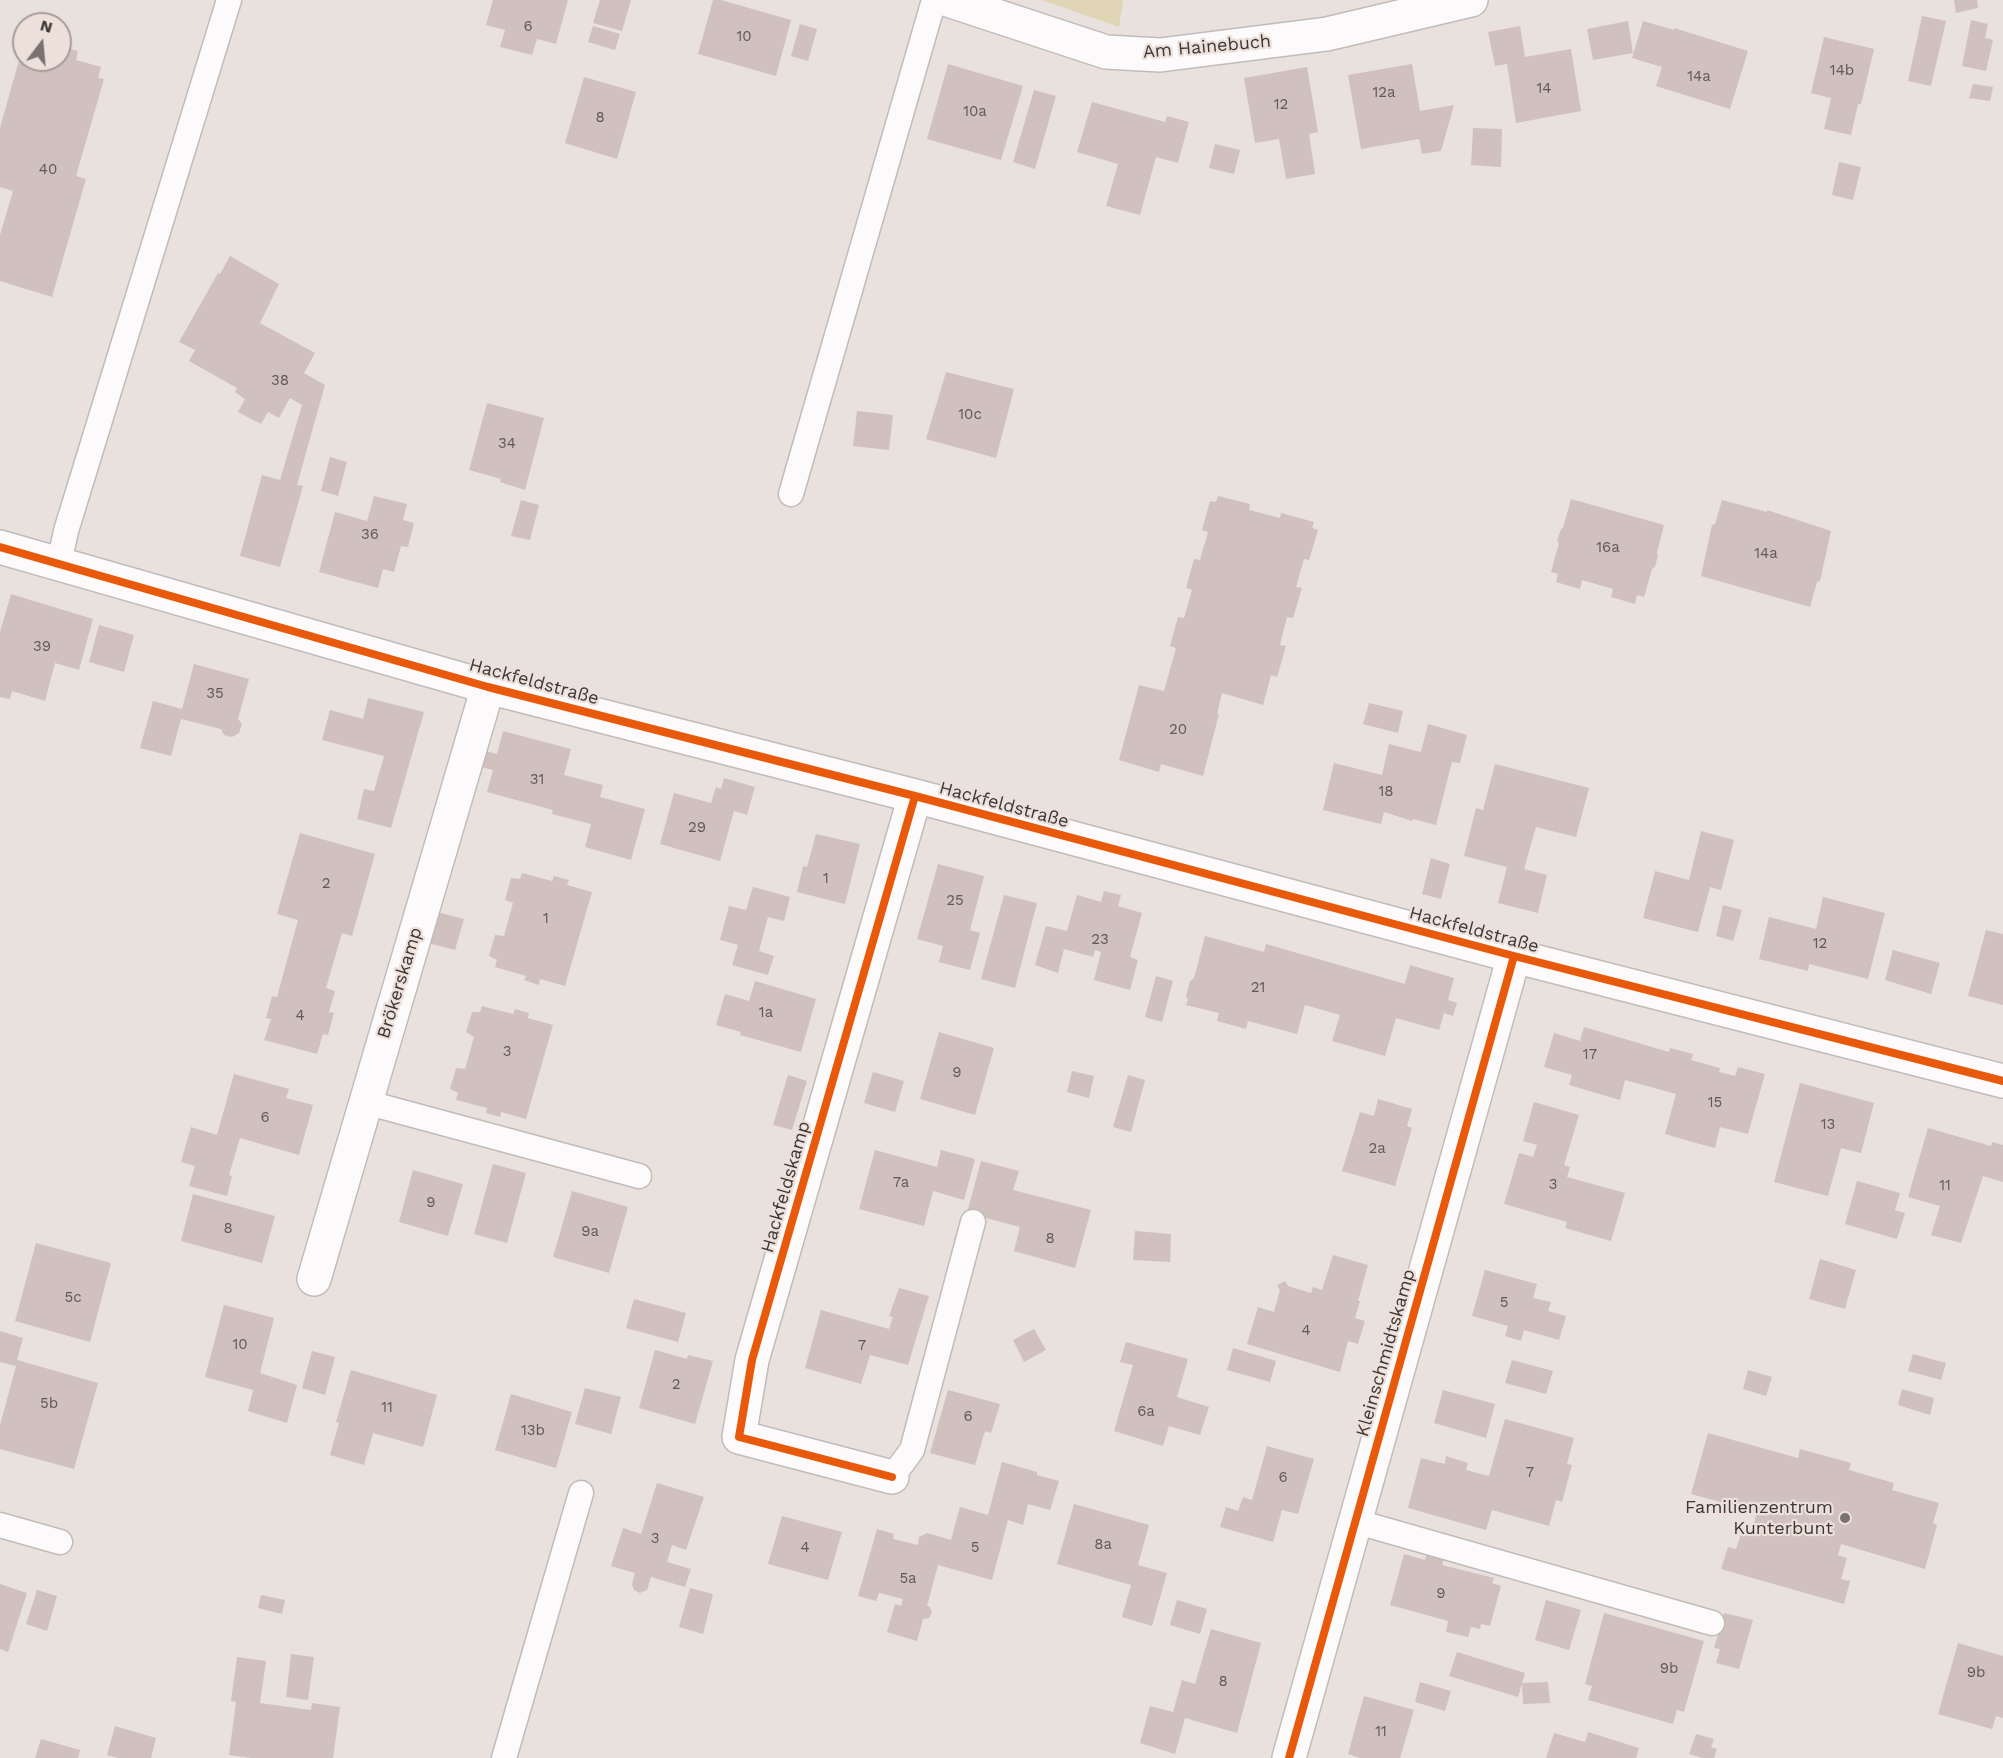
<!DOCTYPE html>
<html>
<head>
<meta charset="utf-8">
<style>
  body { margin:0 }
  #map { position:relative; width:2003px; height:1758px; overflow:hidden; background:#e9e1de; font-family:"Work Sans",sans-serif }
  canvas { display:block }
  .north { position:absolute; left:12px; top:12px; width:60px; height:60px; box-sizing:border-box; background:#ede0da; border:2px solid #a69c98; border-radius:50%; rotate:16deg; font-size:16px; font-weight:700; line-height:24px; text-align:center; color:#3c3735 }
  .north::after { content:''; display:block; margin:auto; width:21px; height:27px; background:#797270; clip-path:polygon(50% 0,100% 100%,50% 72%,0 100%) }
</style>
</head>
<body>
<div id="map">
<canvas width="2003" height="1758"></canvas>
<div class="north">N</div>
</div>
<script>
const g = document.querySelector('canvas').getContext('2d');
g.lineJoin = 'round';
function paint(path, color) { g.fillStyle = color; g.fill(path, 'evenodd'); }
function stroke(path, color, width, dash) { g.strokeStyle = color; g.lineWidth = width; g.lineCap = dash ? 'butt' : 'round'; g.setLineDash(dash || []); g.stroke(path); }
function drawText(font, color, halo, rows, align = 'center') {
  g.font = font + ' "Work Sans",sans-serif'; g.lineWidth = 4.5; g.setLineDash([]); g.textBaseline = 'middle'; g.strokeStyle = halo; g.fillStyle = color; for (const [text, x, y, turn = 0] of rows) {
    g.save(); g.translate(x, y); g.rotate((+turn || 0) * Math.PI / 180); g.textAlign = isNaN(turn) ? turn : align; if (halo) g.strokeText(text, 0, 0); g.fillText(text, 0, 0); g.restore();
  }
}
paint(new Path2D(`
  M1042,0H1123L1119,27Z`), '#dfd5b5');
paint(new Path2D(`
  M493,0H568L556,44L537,39L532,55L500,47L505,30L486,25Z
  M600,0H631L622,31L593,23Z
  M713,0H721L791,20L776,76L698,54Z
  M1954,0H1977L1978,8L1956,13Z
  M1922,16L1946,21L1931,86L1908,81Z
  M1971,20L1988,24L1985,38L1993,40L1986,71L1962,66Z
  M1628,21L1633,53L1593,60L1587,29Z
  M1643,21L1674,30V28L1748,51L1730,109L1656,86L1662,67L1632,58Z
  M800,24L817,29L808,61L791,56Z
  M593,26L620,34L615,50L588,42Z
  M1520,26L1525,57L1571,49L1581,111L1516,123L1507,64L1495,66L1488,32Z
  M1824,37L1874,49L1861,104H1858L1851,135L1824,129L1831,98L1811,93Z
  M23,46L24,60H60V46L78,51L76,60L101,67L98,78L104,79L76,176L86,179L52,297L0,281V235L13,191L0,187V128Z
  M948,64L1023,86L1001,160L927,139Z
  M1412,64L1420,111L1454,105L1441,151L1422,154L1419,139L1361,149L1348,75Z
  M1307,67L1318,132L1309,134L1315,174L1286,179L1279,139L1255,143L1244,78Z
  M584,77L636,92L617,159L565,143Z
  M1973,84L1993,87L1990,101L1969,98Z
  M1034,90L1056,96L1035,169L1013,162Z
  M1092,102L1165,122L1167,116L1189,122L1178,163L1156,157L1140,215L1106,206L1118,164L1077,152Z
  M1473,128L1502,129L1501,167L1471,165Z
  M1215,144L1240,150L1234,174L1209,168Z
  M1839,162L1861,167L1853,200L1832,195Z
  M230,256L279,284L260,323L315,353L304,373L325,385L297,485L303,486L280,567L240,556L262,475L280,480L302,405L290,398L279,418L268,412L261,424L238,412L245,399L235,392L237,388L189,361L195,350L179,342L218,273L220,274Z
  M946,372L1014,389L996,458L926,439Z
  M487,403L544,418L525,490L500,482L501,479L469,470Z
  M857,411L893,415L889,450L853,446Z
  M330,457L347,462L338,496L321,491Z
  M374,496L407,504L403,520L414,523L408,547L401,546L394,572L383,569L378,588L319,572L335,512L367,521Z
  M1218,496L1250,504L1249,510L1280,518L1281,513L1314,522L1312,528L1318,530L1309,560L1304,559L1296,587L1302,588L1293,618L1287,617L1280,645L1286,646L1277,677L1271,675L1263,705L1222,693L1217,714H1219L1203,776L1161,764L1159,772L1119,760L1139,685L1164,691L1176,648L1170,646L1178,617L1184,618L1192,590L1186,588L1194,559L1200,560L1208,532L1202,530L1210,501L1216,502Z
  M1571,499L1664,525L1657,553L1658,555L1655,567L1652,569L1644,597L1637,595L1635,604L1611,597L1613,589L1582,580L1580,589L1556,582L1558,574L1551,572L1559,543L1557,541L1561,529L1563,528Z
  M521,500L539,505L530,540L511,536Z
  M1722,500L1767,512V510L1831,531L1820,581L1817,582L1810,607L1701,576L1712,525L1715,524Z
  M11,594L93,619L79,670L55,663L45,701L12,691L10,699L0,697V632Z
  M99,625L134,635L124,672L89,662Z
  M194,664L249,679L238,719L242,724L239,733L232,737L224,735L221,729L181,719L171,756L140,748L153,701L182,709Z
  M368,698L424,712L391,828L357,819L364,789L374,791L384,756L322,740L330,710L363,719Z
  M1369,703L1403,711L1398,733L1363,724Z
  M1428,724L1467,735L1460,763L1452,762L1436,825L1413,819L1412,821L1384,812L1381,824L1323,810L1334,763L1382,775L1389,744L1421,752Z
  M503,731L571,749L564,775L603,785L600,797L645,809L631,860L585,847L591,824L552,814L553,810L487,792L493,770L481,767L485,751L497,754Z
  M1495,764L1589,788L1576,837L1536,827L1524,869L1547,875L1538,913L1498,903L1507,867L1464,856L1476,808L1483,810Z
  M724,778L755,787L747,815L734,811L720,861L660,844L674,793L711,803L716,787L721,789Z
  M1701,831L1734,840L1721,890L1710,887L1698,932L1643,918L1655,871L1689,880Z
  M300,833L375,854L352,936L342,933L326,988L335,991L329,1012L334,1013L328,1035L323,1034L317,1054L264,1040L271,1019L266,1018L272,996L277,997L298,920L277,914Z
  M816,834L860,844L845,904L797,892L803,866L807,867Z
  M1431,858L1450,864L1441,899L1422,894Z
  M938,864L984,876L970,930L980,933L970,970L939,962L943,946L917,939Z
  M522,873L552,881L554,876L569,880L567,885L592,892L565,986L540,979L539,985L524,980L526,976L495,967L497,960L489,956L495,935L504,936L513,903L505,900L511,878L520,879Z
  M753,887L790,897L784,921L768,917L759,951L774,956L768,975L732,965L738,945L720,940L729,906L746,910Z
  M1104,891L1121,895L1118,906L1142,913L1130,957L1138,960L1130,990L1094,980L1101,952L1095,950L1093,957L1064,949L1058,973L1035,965L1046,926L1067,931L1077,895L1101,902Z
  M1004,895L1037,903L1015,988L981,979Z
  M1823,897L1885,913L1868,979L1809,964L1808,971L1759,959L1769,917L1816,929Z
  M1723,905L1742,910L1733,941L1716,936Z
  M437,912L464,919L455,950L428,943Z
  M1986,930L2003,934V1005L1968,996Z
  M1205,936L1264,952L1266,944L1405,984L1410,965L1454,978L1448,1000L1457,1003L1453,1016L1444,1013L1439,1030L1396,1018L1385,1056L1332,1041L1340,1015L1305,1005L1297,1034L1248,1021L1246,1029L1217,1021L1219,1013L1186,1005L1188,1000L1186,996L1190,981L1194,978Z
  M1893,950L1940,963L1931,994L1885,980Z
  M1156,976L1173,981L1162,1022L1145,1017Z
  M755,981L816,999L801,1052L740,1035L741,1032L716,1025L725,994L749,1001Z
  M482,1006L513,1014L515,1009L529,1013L528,1018L553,1025L526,1119L501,1112L500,1117L486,1113L487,1108L456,1100L458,1093L450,1089L456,1068L465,1069L474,1037L466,1032L472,1012H480Z
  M1584,1027L1669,1052L1670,1048L1693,1054L1691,1060L1720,1068L1719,1072L1735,1076L1738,1067L1765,1074L1748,1134L1720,1127L1715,1148L1696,1143L1665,1134L1676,1094L1625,1080L1620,1100L1569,1085L1572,1075L1544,1067L1554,1033L1580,1041Z
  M939,1032L994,1048L975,1115L920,1099Z
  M1072,1071L1094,1076L1089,1098L1067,1092Z
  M873,1072L904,1081L895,1112L864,1103Z
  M234,1074L289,1089L286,1098L313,1105L299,1155L240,1138L229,1175L232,1176L227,1196L189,1186L195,1166L181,1162L191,1127L217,1135Z
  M788,1075L807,1081L792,1130L773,1125Z
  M1128,1075L1145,1080L1131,1132L1113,1127Z
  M1800,1083L1874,1103L1861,1153L1841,1148L1828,1196L1774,1182Z
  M1378,1099L1412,1109L1407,1126L1412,1128L1395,1186L1342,1171L1360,1112L1374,1116Z
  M1534,1102L1579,1115L1564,1165L1570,1167L1567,1177L1625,1193L1611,1241L1565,1228L1567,1222L1504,1204L1519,1153L1533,1157L1537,1145L1523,1141Z
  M1928,1128L1991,1146L1992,1142L2003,1145V1182L1983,1176L1961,1243L1931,1235L1940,1206L1908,1197Z
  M875,1150L937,1167L941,1150L975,1159L964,1200L933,1191L924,1226L859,1209Z
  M981,1161L1019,1171L1013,1190L1091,1210L1075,1268L1014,1251L1020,1227L967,1213Z
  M493,1164L526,1173L507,1243L474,1234Z
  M413,1170L463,1184L448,1236L399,1222Z
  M1857,1181L1900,1193L1895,1210L1905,1213L1897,1239L1845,1224Z
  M572,1191L628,1207L609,1273L553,1257Z
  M193,1194L275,1216L262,1263L181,1241Z
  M1135,1231L1171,1234L1170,1262L1133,1260Z
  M36,1243L111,1263L90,1342L15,1321Z
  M1333,1255L1368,1265L1358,1301H1360L1355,1318L1365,1321L1358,1344L1348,1341L1340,1372L1247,1344L1258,1307L1274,1312L1280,1290L1277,1285L1285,1281L1288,1286L1311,1293L1313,1287L1322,1290Z
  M1820,1259L1856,1270L1845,1309L1809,1299Z
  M1485,1270L1537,1284L1533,1298L1551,1302L1548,1311L1566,1316L1559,1340L1524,1330L1521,1341L1505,1336L1508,1326L1472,1316Z
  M899,1288L929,1296L908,1365L870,1355L861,1384L805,1368L821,1310L889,1329L893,1317L889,1316Z
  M634,1299L686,1313L678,1342L626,1328Z
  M224,1305L274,1318L260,1373L297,1385L287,1423L248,1411L253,1390L205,1377Z
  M1034,1329L1046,1350L1024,1362L1013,1340Z
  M0,1331L23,1338L17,1360L98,1383L74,1469L0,1449V1425L16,1366L0,1362Z
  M1126,1342L1188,1359L1177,1397L1209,1407L1200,1435L1169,1426L1163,1446L1114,1431L1133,1365L1120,1362Z
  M1233,1348L1276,1361L1270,1382L1227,1370Z
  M655,1350L687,1359L688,1355L713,1361L695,1424L639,1408Z
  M312,1351L335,1357L325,1395L302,1388Z
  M1913,1354L1946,1363L1941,1380L1908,1371Z
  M1512,1360L1553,1371L1546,1394L1505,1383Z
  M351,1370L437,1395L423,1447L373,1433L364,1465L330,1455L339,1423L336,1422Z
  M1748,1370L1772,1377L1766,1396L1743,1389Z
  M585,1388L621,1397L611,1434L575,1424Z
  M1902,1389L1934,1398L1930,1415L1898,1405Z
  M948,1390L1000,1404L991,1433L985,1431L975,1465L930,1453Z
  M1443,1390L1495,1404L1486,1438L1434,1423Z
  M511,1394L572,1412L556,1468L495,1450Z
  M1505,1419L1574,1438L1567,1464L1572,1465L1562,1502L1556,1500L1549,1526L1492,1510L1486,1530L1408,1508L1421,1458L1445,1464L1446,1456L1468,1463L1466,1470L1489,1476Z
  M1708,1433L1798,1458L1800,1449L1851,1463L1849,1470L1894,1483L1892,1490L1939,1503L1933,1523L1937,1525L1925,1569L1841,1544L1838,1555L1847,1558L1841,1579L1850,1581L1844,1604L1721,1569L1728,1547L1736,1549L1743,1528L1752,1531L1757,1512L1691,1494Z
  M1267,1446L1314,1459L1298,1514L1282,1510L1273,1542L1220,1527L1226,1507L1238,1511L1243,1497L1252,1500Z
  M1002,1462L1037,1472V1475L1059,1481L1050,1510L1028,1504L1023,1525L1008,1520L992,1580L938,1565L927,1606L930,1607L932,1613L929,1618L923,1619L917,1641L887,1632L895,1604L901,1606L903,1599L879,1593L876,1601L858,1596L877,1529L894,1534L893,1539L918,1545L919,1537L927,1533L951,1540L960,1507L988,1515Z
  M657,1483L704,1497L686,1550L672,1545L667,1562L691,1569L685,1587L651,1577L647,1590L640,1593L634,1590L632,1584L635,1573L611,1566L623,1528L641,1534Z
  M1074,1504L1149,1525L1138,1565L1167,1573L1152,1626L1122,1617L1131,1585L1057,1564Z
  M782,1516L842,1532L828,1580L768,1564Z
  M1428,1549L1445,1554L1442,1565L1494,1578L1492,1583L1501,1586L1490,1626L1481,1624L1480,1629L1471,1627L1468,1637L1446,1632L1448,1621L1390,1605L1404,1554L1425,1560Z
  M0,1584L27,1593L8,1652L0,1649Z
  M690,1588L713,1594L703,1634L679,1627Z
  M37,1590L57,1596L47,1631L26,1624Z
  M261,1595L285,1600L282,1614L258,1608Z
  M1177,1600L1207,1609L1200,1634L1170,1625Z
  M1546,1600L1581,1610L1569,1650L1535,1640Z
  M1604,1613L1704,1641L1684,1712L1677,1710L1673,1724L1588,1700L1592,1686L1585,1684Z
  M1724,1613L1753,1620L1739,1669L1716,1663L1720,1649L1714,1648Z
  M1211,1629L1261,1643L1237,1733L1185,1718L1175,1754L1140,1743L1150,1706L1173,1712L1182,1680L1195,1684Z
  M1958,1643L2003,1656V1718L1996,1716L1992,1729L1938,1714Z
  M1457,1652L1525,1673L1518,1697L1449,1676Z
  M291,1654L314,1657L308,1700L286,1697Z
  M237,1657L266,1661L260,1703L311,1710L312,1703L340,1707L333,1758H251L229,1755L236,1702L231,1701Z
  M1420,1682L1451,1691L1445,1711L1415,1702Z
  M1548,1682L1550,1703L1523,1704L1522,1683Z
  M1364,1696L1414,1710L1400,1758H1360L1348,1754Z
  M115,1726L156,1738L151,1758H118L107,1755Z
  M1588,1732L1639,1748L1636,1758H1546L1554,1733L1585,1742Z
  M1696,1734L1714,1739L1711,1747L1717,1749L1714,1758H1702L1689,1754Z
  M41,1739L80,1750L78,1758H35Z`), '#d0c0be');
const service = new Path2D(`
  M791,494L934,0
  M59,563L66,531L229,0
  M365,1102L639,1176
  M892,1477L912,1450L973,1222
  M1354,1521L1712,1623
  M0,1525L60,1542
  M504,1758L581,1493`);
const minor = new Path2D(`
  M948,0L1106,52L1160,55L1327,34L1471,0
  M0,547L488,687L915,796L1514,956L2003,1081
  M314,1279L488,687
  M892,1477L739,1437L752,1360L915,796
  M1289,1758L1514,956`);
stroke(service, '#c1bcb9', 27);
stroke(minor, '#c1bcb9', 36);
stroke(service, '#fcfafa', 24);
stroke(minor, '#fcfafa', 33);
stroke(new Path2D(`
  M0,547L488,687L915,796L1514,956L2003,1081
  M892,1477L739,1437L752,1360L915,796
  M1289,1758L1514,956`), '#e8590c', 8);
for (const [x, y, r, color] of [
  [1845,1518,6,"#797270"]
]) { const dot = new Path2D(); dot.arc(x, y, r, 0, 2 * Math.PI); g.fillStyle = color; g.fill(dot); stroke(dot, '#ede0da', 2); }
drawText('15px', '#615957', null, [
  ["6",528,27],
  ["10",744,37],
  ["14b",1842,71],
  ["14a",1699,77],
  ["14",1544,89],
  ["12a",1384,93],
  ["12",1281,105],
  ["10a",975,112],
  ["8",600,118],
  ["40",48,170],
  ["38",280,381],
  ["10c",970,415],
  ["34",507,444],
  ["36",370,535],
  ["16a",1608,548],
  ["14a",1766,554],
  ["39",42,647],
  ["35",215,694],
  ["20",1178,730],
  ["31",537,780],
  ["18",1386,792],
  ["29",697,828],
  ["1",826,879],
  ["2",326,884],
  ["25",955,901],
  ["1",546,919],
  ["23",1100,940],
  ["12",1820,944],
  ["21",1258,988],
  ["1a",766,1013],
  ["4",300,1016],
  ["3",507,1052],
  ["17",1590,1055],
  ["9",957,1073],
  ["15",1715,1103],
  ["6",265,1118],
  ["13",1828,1125],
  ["2a",1377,1149],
  ["7a",901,1183],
  ["3",1553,1185],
  ["11",1945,1186],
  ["9",431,1203],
  ["8",228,1229],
  ["9a",590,1232],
  ["8",1050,1239],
  ["5c",73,1298],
  ["5",1504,1303],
  ["4",1306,1331],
  ["10",240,1345],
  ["7",862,1346],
  ["2",676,1385],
  ["5b",49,1404],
  ["11",387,1408],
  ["6a",1146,1412],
  ["6",968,1417],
  ["13b",533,1431],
  ["7",1530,1473],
  ["6",1283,1478],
  ["3",655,1539],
  ["8a",1103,1545],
  ["4",805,1548],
  ["5",975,1548],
  ["5a",908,1579],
  ["9",1441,1594],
  ["9b",1669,1669],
  ["9b",1976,1673],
  ["8",1223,1682],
  ["11",1381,1732]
]);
drawText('18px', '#3c3735', '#ede0da', [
  ["Am Hainebuch",1207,47,-5],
  ["Hackfeldstraße",534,682,15],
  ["Hackfeldstraße",1004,805,15],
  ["Hackfeldstraße",1474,930,15],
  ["Brökerskamp",400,983,-73],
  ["Hackfeldskamp",786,1187,-74],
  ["Kleinschmidtskamp",1386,1353,-74]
]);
drawText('18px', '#3c3735', '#ede0da', [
  ["Familienzentrum",1833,1508],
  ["Kunterbunt",1833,1529]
], 'right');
</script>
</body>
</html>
